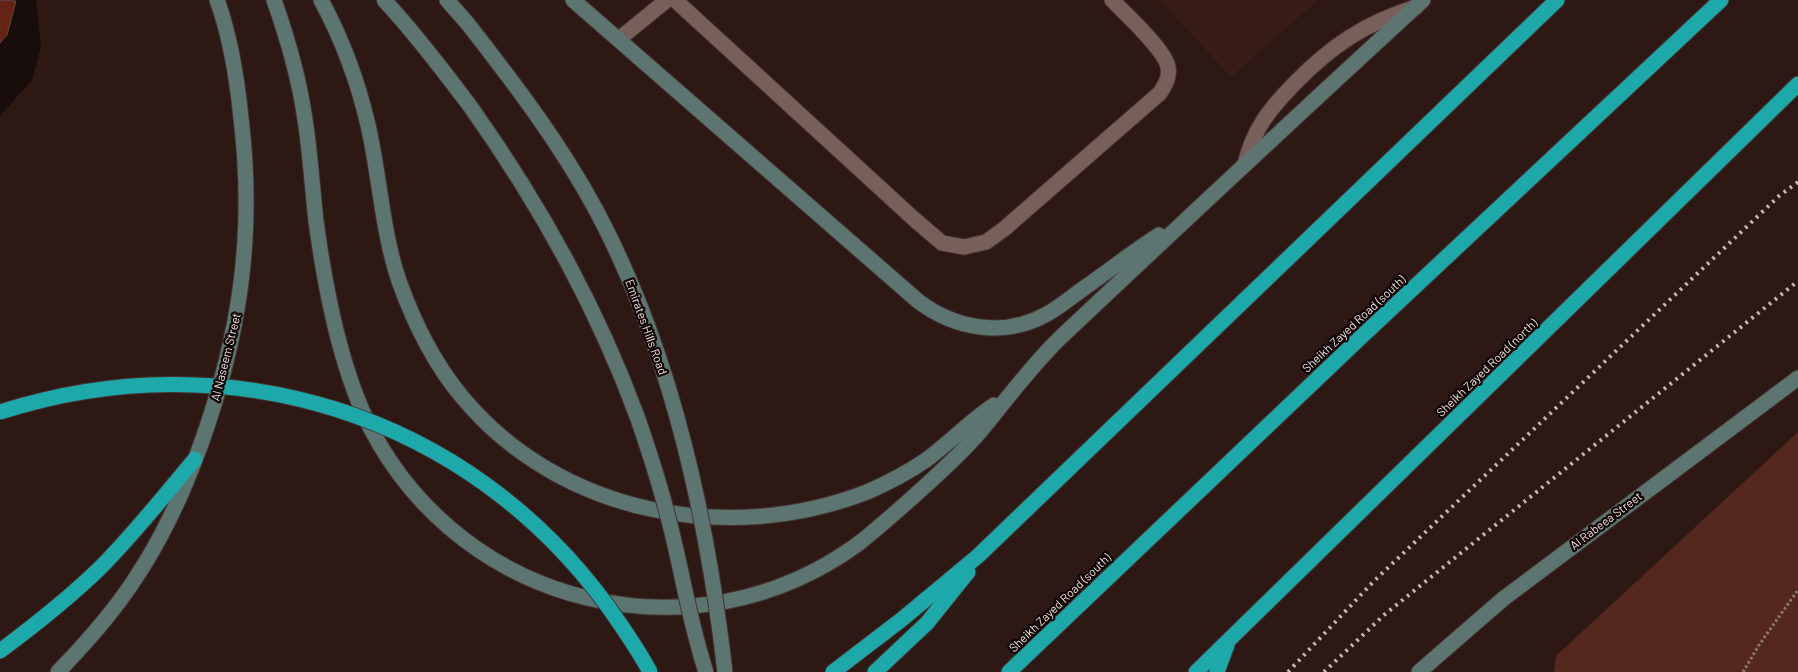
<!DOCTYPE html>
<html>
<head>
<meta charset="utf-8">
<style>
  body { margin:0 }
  canvas { display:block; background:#2d1814 }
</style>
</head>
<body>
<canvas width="1798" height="672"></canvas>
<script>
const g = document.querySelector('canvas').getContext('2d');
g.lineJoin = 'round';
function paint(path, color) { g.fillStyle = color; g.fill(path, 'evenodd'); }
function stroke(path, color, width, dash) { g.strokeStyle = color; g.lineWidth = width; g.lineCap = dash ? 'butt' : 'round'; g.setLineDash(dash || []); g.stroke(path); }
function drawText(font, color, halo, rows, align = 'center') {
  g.font = font + ' Barlow,sans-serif'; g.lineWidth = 4.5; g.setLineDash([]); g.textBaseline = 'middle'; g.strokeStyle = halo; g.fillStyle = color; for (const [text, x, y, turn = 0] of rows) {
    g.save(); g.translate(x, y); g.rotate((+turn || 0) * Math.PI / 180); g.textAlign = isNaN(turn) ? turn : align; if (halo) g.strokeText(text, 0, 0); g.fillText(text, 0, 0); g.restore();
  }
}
paint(new Path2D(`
  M1160,0H1318L1231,77Z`), '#381c16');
paint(new Path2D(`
  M1798,432V672H1554L1556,656Z`), '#55281e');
paint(new Path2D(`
  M0,0H36L41,47L32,80L0,116Z`), '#0007');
const building = new Path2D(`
  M0,0L16,1L7,35L0,43Z`);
paint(building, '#662314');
stroke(building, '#604842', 1);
const lane = new Path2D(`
  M675,0L914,219L942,243L964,247L986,242L1004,229L1160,93C1165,85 1170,77 1168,67C1165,50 1126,14 1112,0
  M619,39L667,0
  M1245,164C1254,128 1269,110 1294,84C1331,46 1365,23 1416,7`);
const secondary = new Path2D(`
  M274,0C287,37 298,74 304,113C310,149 312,185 316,221C325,288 340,369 371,429C465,608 694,663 858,544C877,529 895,513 913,497C935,477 958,457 978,434C1005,402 1029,368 1060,338C1180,225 1301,112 1423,0
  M321,0C342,39 358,82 368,125C380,177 382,231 399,281C414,323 435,365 463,398C560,514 728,546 867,492C888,483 907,473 926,460C949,443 969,422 994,405
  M447,0L468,24
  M573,0L918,301C955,329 1004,338 1047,314C1061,306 1074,295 1087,286C1111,269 1134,251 1159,235
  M58,672C86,643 113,613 135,579C163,537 184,491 201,444C240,335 255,234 241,118C237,78 231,38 217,0
  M1419,672L1503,599L1798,378`);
const highway = new Path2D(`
  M0,651C35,625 69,598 100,568C134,534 164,496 195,459
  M833,672L901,620L978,556L1557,0
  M875,672L927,623L968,572
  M1009,672L1360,338L1721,0
  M1196,672L1798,84
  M1217,672L1227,645`);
stroke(lane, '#443432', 17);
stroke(secondary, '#443432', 17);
stroke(highway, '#443432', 17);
stroke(new Path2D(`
  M1743,672L1759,645L1798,590`), '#8a7875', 3, [2.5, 2.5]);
stroke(lane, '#795f59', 15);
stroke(secondary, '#5d7571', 15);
stroke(highway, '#1da8aa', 15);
stroke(new Path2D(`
  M1288,672L1374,581L1779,196L1798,182
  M1324,672L1384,615L1798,281`), '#c7b6b3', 4, [2.5, 5]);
const secondaryBridge = new Path2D(`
  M384,0C415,33 443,70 470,106C539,203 597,307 638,419C649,451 660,485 668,517C682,569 689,621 706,672
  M468,24C514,83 560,143 596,210C671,350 707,515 725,672`);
const highwayBridge = new Path2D(`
  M0,412C227,339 468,413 609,608C623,628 638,649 650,672`);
stroke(secondaryBridge, '#443432', 17, []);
stroke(highwayBridge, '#443432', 17, []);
stroke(secondaryBridge, '#5d7571', 15);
stroke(highwayBridge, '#1da8aa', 15);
drawText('12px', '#eedfdc', '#0f0605', [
  ["Sheikh Zayed Road (south)",1354,324,-43],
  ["Emirates Hills Road",646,327,70],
  ["Al Naseem Street",226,357,-76],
  ["Sheikh Zayed Road (north)",1487,368,-44],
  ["Al Rabeea Street",1606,521,-37],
  ["Sheikh Zayed Road (south)",1060,603,-44]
]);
</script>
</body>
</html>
